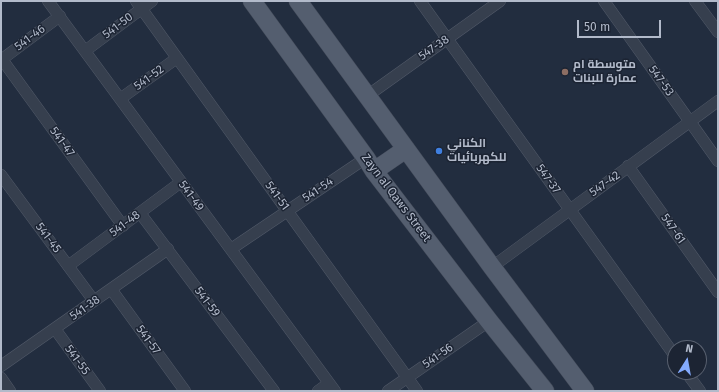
<!DOCTYPE html>
<html>
<head>
<meta charset="utf-8">
<style>
  body { margin:0 }
  #map { position:relative; width:719px; height:392px; overflow:hidden; background:#222d3f; font-family:"Fira Sans",sans-serif }
  canvas { display:block }
  .frame { position:absolute; inset:0; border:2px solid #b2baca; pointer-events:none }
  .north { position:absolute; left:667px; top:340px; width:40px; height:40px; box-sizing:border-box; background:#1c2433; border:1px solid #58606f; border-radius:50%; rotate:11deg; font-size:11px; font-weight:700; line-height:16px; text-align:center; color:#b2baca }
  .north::after { content:''; display:block; margin:auto; width:14px; height:18px; background:#83aafd; clip-path:polygon(50% 0,100% 100%,50% 72%,0 100%) }
  .scale { position:absolute; left:577px; top:20px; width:84px; height:18px; box-sizing:border-box; border:2px solid #b2baca; border-top:0; padding-left:5px; font-size:12px; line-height:14px; white-space:nowrap; color:#b2baca; -webkit-text-stroke:3px #1c2433; paint-order:stroke }
</style>
</head>
<body>
<div id="map">
<canvas width="719" height="392"></canvas>
<div class="frame"></div>
<div class="north">N</div>
<div class="scale">50 m</div>
</div>
<script>
const g = document.querySelector('canvas').getContext('2d');
g.lineJoin = 'round';
function stroke(path, color, width, dash) { g.strokeStyle = color; g.lineWidth = width; g.lineCap = dash ? 'butt' : 'round'; g.setLineDash(dash || []); g.stroke(path); }
function drawText(font, color, halo, rows, align = 'center') {
  g.font = font + ' "Fira Sans",Cairo,sans-serif'; g.lineWidth = 3; g.setLineDash([]); g.textBaseline = 'middle'; g.strokeStyle = halo; g.fillStyle = color; for (const [text, x, y, turn = 0] of rows) {
    g.save(); g.translate(x, y); g.rotate((+turn || 0) * Math.PI / 180); g.textAlign = isNaN(turn) ? turn : align; if (halo) g.strokeText(text, 0, 0); g.fillText(text, 0, 0); g.restore();
  }
}
const street = new Path2D(`
  M48,1L335,391
  M136,1L417,391
  M420,1L675,356
  M604,1L718,161
  M695,1L718,32
  M85,51L152,1
  M1,58L123,226
  M1,60L60,16
  M367,96L500,1
  M120,99L177,58
  M628,166L718,292
  M1,175L94,301
  M140,213L274,391
  M231,249L366,158
  M68,266L181,182
  M492,267L718,101
  M111,289L185,391
  M55,329L100,391
  M1,366L168,249
  M686,372L700,391
  M1,378L10,391
  M318,391L329,383
  M388,391L489,321`);
const primary = new Path2D(`
  M252,1L366,158L374,171L489,321L545,391
  M298,1L492,267L585,391
  M374,171L406,149`);
stroke(street, '#525a69', 12);
stroke(primary, '#404857', 19);
stroke(street, '#363f4e', 11);
stroke(primary, '#545e6f', 18);
for (const [x, y, r, color] of [
  [565,72,4,"#8d6e63"],
  [439,151,4,"#3f7fe0"]
]) { const dot = new Path2D(); dot.arc(x, y, r, 0, 2 * Math.PI); g.fillStyle = color; g.fill(dot); stroke(dot, '#1c2433', 1.5); }
drawText('12px', '#b2baca', '#1c2433', [
  ["541-50",118,26,-37],
  ["541-46",30,38,-37],
  ["547-38",434,48,-35],
  ["541-52",149,78,-36],
  ["547-53",661,81,54],
  ["541-47",62,142,54],
  ["547-37",548,179,54],
  ["547-42",605,184,-36],
  ["541-54",318,190,-34],
  ["541-49",191,196,54],
  ["541-51",277,196,54],
  ["Zayn al Qaws Street",396,198,53],
  ["541-48",125,224,-37],
  ["547-61",673,229,55],
  ["541-45",48,238,53],
  ["541-59",207,302,53],
  ["541-38",85,308,-35],
  ["541-57",148,340,54],
  ["541-56",438,356,-35],
  ["541-55",77,360,54]
]);
drawText('bold 12px', '#b2baca', '#1c2433', [
  ["متوسطة ام",573,65],
  ["عمارة للبنات",573,79],
  ["الكناني",447,144],
  ["للكهربائيات",447,158]
], 'left');
</script>
</body>
</html>
